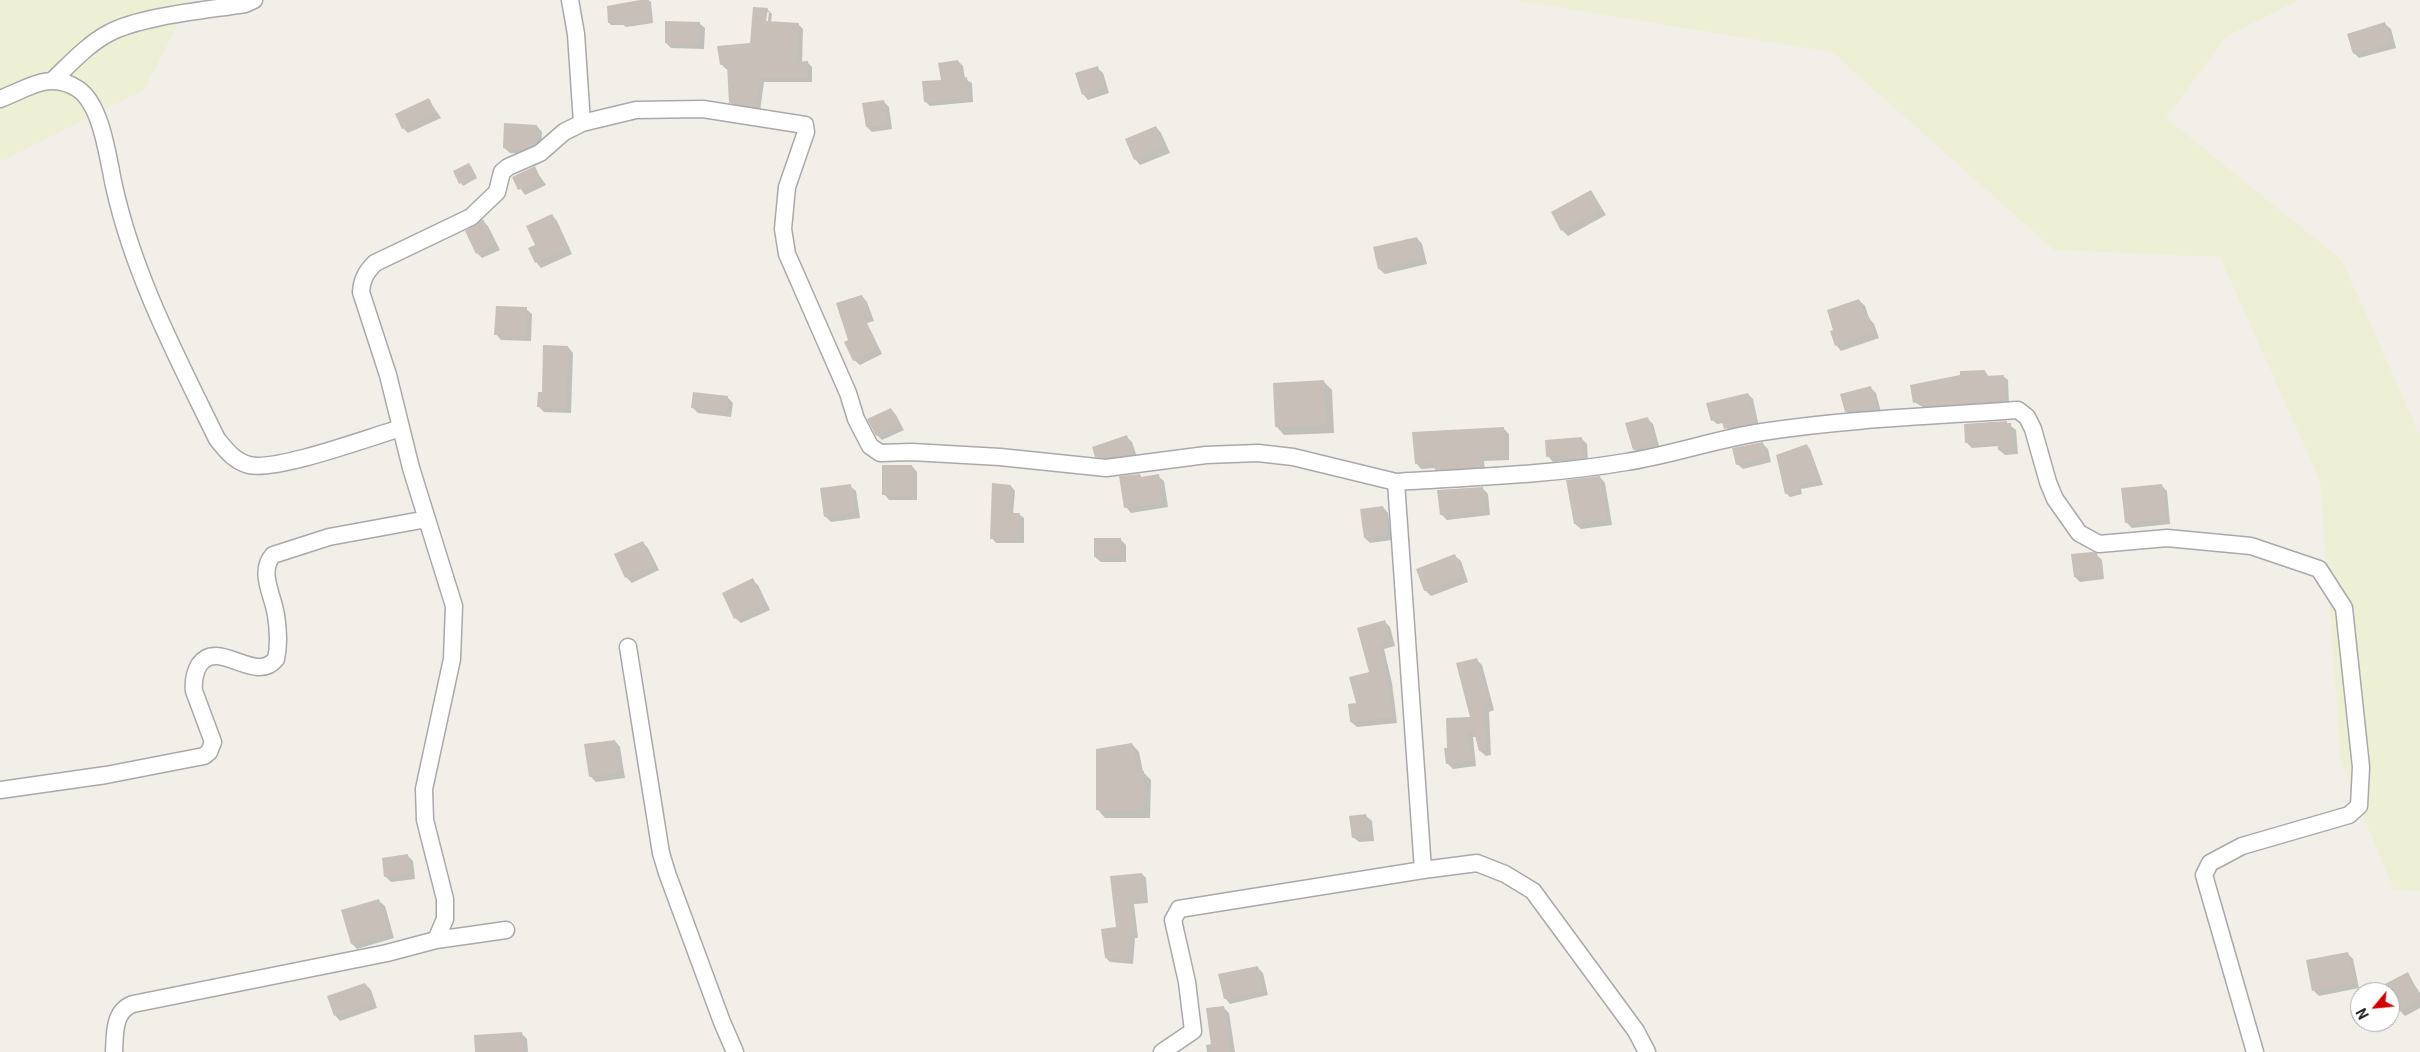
<!DOCTYPE html>
<html>
<head>
<meta charset="utf-8">
<style>
  body { margin:0 }
  #map { position:relative; width:2420px; height:1052px; overflow:hidden; background:#f2efe9; font-family:Roboto,sans-serif }
  canvas { display:block }
  .north { position:absolute; left:2350px; top:982px; width:50px; height:50px; box-sizing:border-box; background:#fff; border:1px solid #a7a7a7; border-radius:50%; rotate:242deg; font-size:14px; font-weight:700; line-height:20px; text-align:center; color:#222 }
  .north::after { content:''; display:block; margin:auto; width:18px; height:22px; background:#d40000; clip-path:polygon(50% 0,100% 100%,50% 72%,0 100%) }
</style>
</head>
<body>
<div id="map">
<canvas width="2420" height="1052"></canvas>
<div class="north">N</div>
</div>
<script>
const g = document.querySelector('canvas').getContext('2d');
g.lineJoin = 'round';
function paint(path, color) { g.fillStyle = color; g.fill(path, 'evenodd'); }
function stroke(path, color, width, dash) { g.strokeStyle = color; g.lineWidth = width; g.lineCap = dash ? 'butt' : 'round'; g.setLineDash(dash || []); g.stroke(path); }
paint(new Path2D(`
  M0,0H190L144,90L0,162Z
  M1511,0H2299L2227,36L2166,118L2342,260L2420,436V891L2394,890L2341,762L2320,481L2220,257L2054,250L1832,52Z`), '#eef0d5');
paint(new Path2D(`
  M647,0L651,2L653,23L626,27L623,25H611L609,23Z
  M767,9L772,14L771,23L798,24L803,29L802,63H808L812,67V82H764L760,111L735,107L730,102L729,69H726L721,64L751,44ZM766,12H769L767,28L765,27Z
  M699,23L705,28L704,49L671,48L666,43Z
  M2385,24L2391,29L2396,48L2359,58L2354,53Z
  M958,61L963,66L965,79L972,83L973,102L930,106L925,101Z
  M1097,68L1103,73L1109,93L1088,100L1083,94Z
  M429,100L441,118L408,133L403,128Z
  M884,102L889,107L892,129L872,132L867,127Z
  M537,126L542,132L541,148L530,154L510,153L504,148Z
  M1156,127L1161,133L1170,153L1140,165L1135,159Z
  M471,166L477,178L463,186L454,172Z
  M534,168L546,185L525,195L513,178Z
  M1591,191L1606,215L1568,236L1562,230Z
  M552,215L557,221L572,254L541,268L536,262V246Z
  M483,221L488,226L500,250L482,258L477,253Z
  M1417,238L1422,244L1427,264L1385,274L1379,269Z
  M862,296L867,302L874,321L867,323L882,354L860,365L854,360L849,340Z
  M1859,300L1865,306L1869,318L1874,324L1879,338L1841,351L1836,345L1835,330Z
  M526,309L532,314L531,341L501,340L496,334Z
  M568,347L573,353L571,413L544,412L538,406Z
  M1985,371L1989,377L2003,376L2008,380L2009,404L1928,410L1914,402Z
  M1324,382L1332,390L1334,433L1284,435L1276,426Z
  M1871,388L1876,393L1881,412L1852,417L1846,411Z
  M1748,394L1753,399L1759,427L1730,433L1724,423L1717,424L1712,420Z
  M728,398L733,403L731,417L698,413L692,407Z
  M891,409L896,415L904,430L882,440L877,435Z
  M1647,418L1653,424L1660,449L1639,455L1634,449Z
  M2006,422L2016,430L2018,454L2005,455L1999,450V446L1972,448L1967,443Z
  M1503,428L1509,434V460L1484,461L1485,472L1442,475L1436,468L1421,469L1416,463Z
  M1127,437L1132,442L1138,460L1102,462L1096,456Z
  M1581,438L1587,444L1588,463L1570,465L1565,461L1553,462L1548,456Z
  M1762,443L1768,449L1771,462L1743,469L1737,464Z
  M1807,446L1810,449L1823,485L1801,489L1802,494L1790,497L1786,493Z
  M912,466L917,472V500H889L884,494Z
  M1139,475L1142,478L1158,476L1164,481L1168,507L1131,513L1126,507Z
  M1600,477L1605,483L1612,525L1581,529L1575,524Z
  M2161,485L2167,491L2170,524L2132,528L2127,523L2123,490Z
  M850,486L856,491L860,518L831,522L825,516Z
  M1011,486L1015,491L1013,514H1019L1024,518V543H996L992,538Z
  M1482,488L1488,494L1490,515L1447,520L1441,514Z
  M1383,507L1388,513L1392,540L1370,543L1365,538Z
  M1121,540L1126,545V562H1101L1095,557Z
  M642,542L648,548L659,570L632,583L626,577Z
  M2097,555L2102,560L2104,579L2080,582L2075,577Z
  M1455,556L1461,561L1468,582L1431,596L1425,590Z
  M752,580L758,585L770,610L741,623L735,618Z
  M1385,622L1390,627L1395,646L1384,649L1392,683L1397,723L1357,727L1351,722L1371,673Z
  M1476,659L1482,665L1494,710L1489,712L1491,755L1486,756L1480,751L1477,737H1473L1476,766L1453,769L1447,763L1449,749L1472,718Z
  M615,741L620,747L625,778L596,782L590,776Z
  M1132,744L1139,752L1143,772L1151,780L1150,818H1105L1098,810Z
  M1366,816L1372,821L1374,841L1359,842L1353,837Z
  M407,855L413,861L415,879L391,882L385,876Z
  M1142,874L1146,878L1148,903L1134,904L1138,938H1135L1133,964L1110,962L1106,958L1117,928Z
  M379,901L385,906L394,938L357,949L352,944Z
  M2347,953L2353,959L2359,988L2319,996L2314,991Z
  M1257,967L1263,973L1268,995L1230,1004L1225,998Z
  M2407,974L2420,993V1008L2405,1016L2400,1011L2386,985Z
  M365,984L371,990L377,1008L340,1021L335,1015Z
  M1224,1008L1229,1013L1235,1052H1207L1206,1045L1212,1044Z
  M521,1033L527,1039L528,1052H476Z`), '#0003');
paint(new Path2D(`
  M640,0H649L651,21L622,25V23H608L607,6Z
  M753,7L768,8L766,21L799,23L797,62L808,61V78H760L756,107L729,103L727,64L720,65L717,46L750,43Z
  M665,21L700,22L699,44L665,43Z
  M2385,22L2391,42L2353,54L2347,34Z
  M958,60L961,78L967,77L969,98L924,102L922,81L941,80L938,63Z
  M1098,66L1104,88L1082,95L1075,73Z
  M429,98L436,113L402,129L395,114Z
  M884,100L888,124L866,127L862,103Z
  M504,123L537,125L536,143L524,149L503,148Z
  M1156,126L1165,147L1134,160L1125,139Z
  M469,163L476,176L459,184L453,171Z
  M535,166L541,180L518,190L512,177Z
  M1591,190L1602,209L1561,231L1551,212Z
  M552,214L567,248L535,263L528,248L535,245L526,226Z
  M483,219L495,244L476,254L465,231Z
  M1417,237L1422,259L1378,269L1373,247Z
  M862,295L869,316L863,318L878,349L853,361L844,342L848,340L836,303Z
  M1859,299L1866,318L1869,317L1875,332L1835,346L1830,331L1833,330L1827,310Z
  M496,306L527,307L526,336L494,335Z
  M543,345L568,346L566,408L537,407L538,392H542Z
  M1985,370V376L2004,375L2005,401L1922,406L1921,401L1913,403L1910,385L1960,375V371Z
  M1324,380L1326,425L1275,427L1273,383Z
  M1871,386L1876,406L1845,412L1840,394Z
  M693,392L728,396L726,412L691,408Z
  M1748,393L1756,423L1724,429L1721,418L1711,421L1706,403Z
  M891,408L899,425L876,436L867,419Z
  M1648,417L1655,443L1633,450L1625,423Z
  M2007,421V423H2011L2013,449L1998,450L1997,441L1965,443L1964,424Z
  M1504,427V455L1479,456L1480,467L1435,470L1434,462L1415,464L1412,432Z
  M1127,435L1133,454L1106,458L1095,457L1092,447Z
  M1582,437L1583,458L1563,460L1562,455L1546,457L1545,440Z
  M1763,442L1766,457L1736,465L1732,448Z
  M1807,444L1820,481L1798,485L1799,490L1785,494L1776,455Z
  M882,465H912V495H882Z
  M1140,474L1141,477L1159,474L1163,502L1124,508L1119,476Z
  M1600,476L1607,520L1574,524L1566,480Z
  M992,483L1011,485L1009,513H1020V539H990Z
  M851,484L855,512L824,517L820,488Z
  M2162,484L2166,519L2125,523L2121,488Z
  M1483,487L1486,510L1440,515L1437,490Z
  M1383,506L1387,535L1364,538L1360,509Z
  M1094,538H1121V557H1094Z
  M643,541L654,565L625,578L614,554Z
  M2092,552L2097,553L2100,574L2074,577L2071,554Z
  M1455,554L1463,576L1424,591L1416,569Z
  M753,578L765,604L734,619L722,593Z
  M1385,620L1391,641L1379,644L1387,676L1393,717L1350,722L1348,704L1356,703L1349,677L1369,672L1357,628Z
  M1477,658L1489,705L1484,706L1486,750L1479,751L1474,732H1468L1472,761L1446,764L1444,748H1447L1446,718L1470,717L1456,663Z
  M615,740L620,772L589,777L584,744Z
  M1132,743L1137,771H1144L1143,811L1096,810V749Z
  M1366,814L1369,835L1352,838L1349,816Z
  M408,854L410,873L384,877L382,858Z
  M1142,873L1145,899L1131,901L1135,934H1131L1130,960L1105,958L1101,929L1116,927L1110,876Z
  M379,899L389,933L351,944L341,910Z
  M2348,952L2354,982L2312,991L2306,960Z
  M1258,966L1263,990L1224,999L1218,974Z
  M2408,972L2420,996V1000L2399,1011L2385,984Z
  M365,983L372,1003L334,1016L327,996Z
  M1224,1006L1230,1052H1212L1206,1008Z
  M522,1032L523,1052H475L474,1035Z`), '#c7bfb8');
const street = new Path2D(`
  M570,0L576,34L582,123
  M53,80C70,64 88,44 109,33C140,16 208,10 245,4L254,0
  M0,99C27,89 50,70 78,89C102,105 108,159 114,186C134,276 177,357 217,439C226,450 234,461 249,465C276,472 370,437 401,428
  M628,647L661,853L667,873L722,1022L735,1052
  M0,790L106,775L204,756L209,752L213,742L194,691C193,681 194,674 199,665C218,637 255,685 276,659C279,646 278,628 276,615C273,595 258,572 273,555L329,537L427,519
  M436,940L506,930
  M114,1052C115,1035 113,1011 133,1004L387,953L436,940L445,919V899L425,820L424,789L452,659L454,606L411,468L388,375L361,292C362,279 366,272 375,263L471,217L497,192L502,172L508,167L540,153L564,132L582,123L636,110L703,109L805,125L806,132L787,187L783,229L787,254L848,393L856,419L870,446L880,453L912,452L1000,457L1106,468L1206,455L1258,453L1293,457L1396,482
  M1162,1052L1193,1031L1187,982L1173,920L1179,909L1423,870
  M1647,1052L1636,1031L1533,891L1505,874L1477,863L1423,870L1396,482C1473,477 1550,475 1626,462C1672,455 1716,439 1762,432C1847,419 1933,416 2018,410L2027,417L2033,429L2048,482L2055,499L2079,533L2099,544L2167,538L2251,546L2319,569L2344,608L2361,767L2359,806L2349,815L2242,846L2210,863L2204,875L2255,1052`);
stroke(street, '#a9a9a9', 19);
stroke(street, '#fff', 16);
</script>
</body>
</html>
